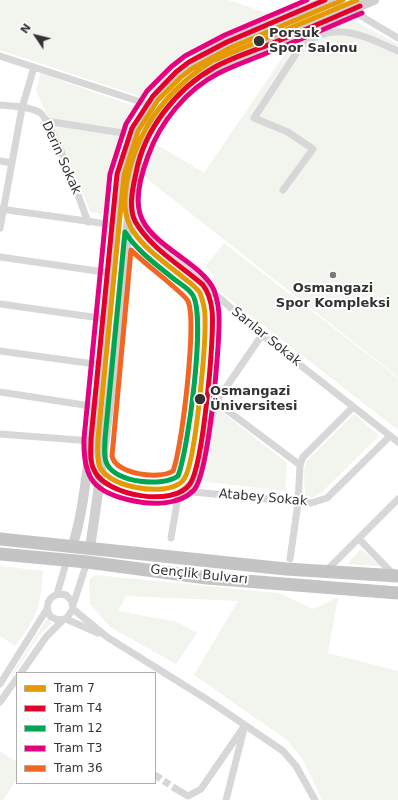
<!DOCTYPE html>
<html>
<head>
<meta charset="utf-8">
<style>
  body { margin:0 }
  #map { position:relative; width:398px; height:800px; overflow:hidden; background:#fff; font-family:"DejaVu Sans",sans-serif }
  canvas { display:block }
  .legend { position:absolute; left:16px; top:672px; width:140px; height:112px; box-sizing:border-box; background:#fff; border:1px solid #adadad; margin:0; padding:5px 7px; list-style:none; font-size:12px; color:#333 }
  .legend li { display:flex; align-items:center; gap:8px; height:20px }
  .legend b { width:20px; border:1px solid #adadad }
  .north { position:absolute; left:16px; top:16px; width:40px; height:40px; -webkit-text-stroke:3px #fff; paint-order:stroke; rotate:305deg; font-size:11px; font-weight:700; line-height:16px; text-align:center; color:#333 }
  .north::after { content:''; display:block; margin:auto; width:14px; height:18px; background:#333; clip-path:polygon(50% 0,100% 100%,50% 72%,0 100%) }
</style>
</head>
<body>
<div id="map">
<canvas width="398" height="800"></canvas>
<ul class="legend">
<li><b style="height:5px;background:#e39a05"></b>Tram 7</li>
<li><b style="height:5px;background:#e4002b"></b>Tram T4</li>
<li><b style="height:5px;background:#00a651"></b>Tram 12</li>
<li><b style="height:5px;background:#e5007d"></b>Tram T3</li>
<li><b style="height:5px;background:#f26522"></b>Tram 36</li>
</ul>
<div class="north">N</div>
</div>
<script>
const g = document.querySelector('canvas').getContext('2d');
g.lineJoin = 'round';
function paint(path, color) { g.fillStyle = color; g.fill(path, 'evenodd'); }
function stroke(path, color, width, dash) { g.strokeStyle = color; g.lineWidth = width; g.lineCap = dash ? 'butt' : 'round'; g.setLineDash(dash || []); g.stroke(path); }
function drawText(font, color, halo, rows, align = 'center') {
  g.font = font + ' "DejaVu Sans",sans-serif'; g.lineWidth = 4; g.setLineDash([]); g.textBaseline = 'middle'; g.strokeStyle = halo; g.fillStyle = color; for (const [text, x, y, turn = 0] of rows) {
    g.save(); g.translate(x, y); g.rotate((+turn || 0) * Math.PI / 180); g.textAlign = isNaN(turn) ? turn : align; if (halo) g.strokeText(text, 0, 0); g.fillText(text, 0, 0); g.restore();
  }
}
paint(new Path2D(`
  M0,0H228L270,14C252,23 231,29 213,39C191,51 160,78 145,98L0,50Z
  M349,18L398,44V377L137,171L148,139L204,173L293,42Z
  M40,73L139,108L123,133L113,173L107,211L101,214L91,212L36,91Z
  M224,243L398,378V430L209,283L215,276L205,267Z
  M217,408L287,463L285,491L199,481Z
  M354,414L379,436L322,492L312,498L305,496L304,469L308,460Z
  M361,549L380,566L347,564Z
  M0,566L43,571C40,609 38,615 15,646L0,636Z
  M95,575L279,593L313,609L338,597L328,653L398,671V800H322L303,760L287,740L194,675L238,601L126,596L118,611L177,622L197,633L176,664L110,627L90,604L89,580Z
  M47,619L52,623L40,634L12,676L11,675Z
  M0,751L17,762V779L3,800H0Z`), '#f1f5ed');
stroke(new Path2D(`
  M155,775L176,789`), '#d6d6d6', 7, [7, 3.5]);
stroke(new Path2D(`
  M326,1L351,10L398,38
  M0,56L150,105
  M0,105C12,106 28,106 39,112C52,119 81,204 88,222
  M46,121L123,133
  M0,161L12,163
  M283,190L313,149L288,132L254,118L301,46C335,19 364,36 398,51
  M0,209L115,225
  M132,210L135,222L147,235L262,335L398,442
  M0,228L22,108L34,67
  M0,257L111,273
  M0,304L107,319
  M0,351L102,365
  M0,392L97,407
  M216,402L262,335
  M0,434L92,441
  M182,491L311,503L327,498L390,436
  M171,538L178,497L192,482L198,469L216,402L300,465
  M359,539L394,575
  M290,559L298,503L300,465L303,457L353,407
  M326,571L398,499
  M57,594L67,560
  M73,605L87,562
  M73,609L107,637L211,702L283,751L296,766L315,800
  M66,619L73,609L72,601L66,595C51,591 42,605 51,617L58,620L66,619L98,633
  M21,673L46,637L63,620
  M0,684L47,609
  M0,702L17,678
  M176,789L188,796L201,789L245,725
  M226,800L244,729`), '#d7d7d7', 7);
stroke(new Path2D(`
  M72,547C81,521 84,493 88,465C98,405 104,344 110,283C117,214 114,136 168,83C212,41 275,22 330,0
  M90,548C103,462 113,375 122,288C125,254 128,220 133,186C136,169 137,152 145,136C156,112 176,91 197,75L374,0`), '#d0d0d0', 10);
stroke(new Path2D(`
  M0,539L286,569L398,576
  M0,554L87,562L207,578L398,593`), '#c4c4c4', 13);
stroke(new Path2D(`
  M343,0L230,48L193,68L181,77L158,100L138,131L124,175L98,439C98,448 96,461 101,469C113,487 158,495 177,485C179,484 183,481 184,479C196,462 206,342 205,317C205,309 203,301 200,293C196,286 186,280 180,275C164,262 145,249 133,231C123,216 124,199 127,181C137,128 167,90 212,61L357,0`), '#e39a05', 5);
stroke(new Path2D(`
  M325,0L227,42L189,62L176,72L153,96L132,128L117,174L91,439C91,450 89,462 95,472C107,495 173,508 190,484C203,465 215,335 212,310C211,301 208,292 203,285C180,265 149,247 135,221C128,207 133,187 136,173C144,130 176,89 215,67C233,57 254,51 273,43C302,31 331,19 360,6`), '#e4002b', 5);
stroke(new Path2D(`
  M125,232C137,251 157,265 174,279C180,284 188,288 192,294C207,313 188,451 178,476C163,487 116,483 107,464C103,457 105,447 105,439Z`), '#00a651', 5);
stroke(new Path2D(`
  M307,0L225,35L185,56L171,67L147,91L126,124L110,174L84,439C83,479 94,493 134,501C153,505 180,505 194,490C209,473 220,344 219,317C219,308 217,299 214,290C201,262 149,245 140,214C135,197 142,172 148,156C160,122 187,89 219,73C237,64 256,58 274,50C304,38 333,25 362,13`), '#e5007d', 5);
stroke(new Path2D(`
  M131,250C141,261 184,293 188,301C197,321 182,449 173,471C159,480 115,474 112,456Z`), '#f26522', 5);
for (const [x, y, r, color] of [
  [259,41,6,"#333"],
  [333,275,4,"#7a7a7a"],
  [200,399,6,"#333"]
]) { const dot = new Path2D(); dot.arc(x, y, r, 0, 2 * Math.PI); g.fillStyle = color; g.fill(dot); stroke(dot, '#fff', 1.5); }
drawText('bold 13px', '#333', '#fff', [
  ["Porsuk",269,34],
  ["Spor Salonu",269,49],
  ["Osmangazi",210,392],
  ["Üniversitesi",210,407]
], 'left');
drawText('13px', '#333', '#fff', [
  ["Derin Sokak",61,158,66],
  ["Sarılar Sokak",266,337,39],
  ["Atabey Sokak",263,498,5],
  ["Gençlik Bulvarı",199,575,6]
]);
drawText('bold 13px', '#333', '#fff', [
  ["Osmangazi",333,289],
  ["Spor Kompleksi",333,304]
]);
</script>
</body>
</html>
